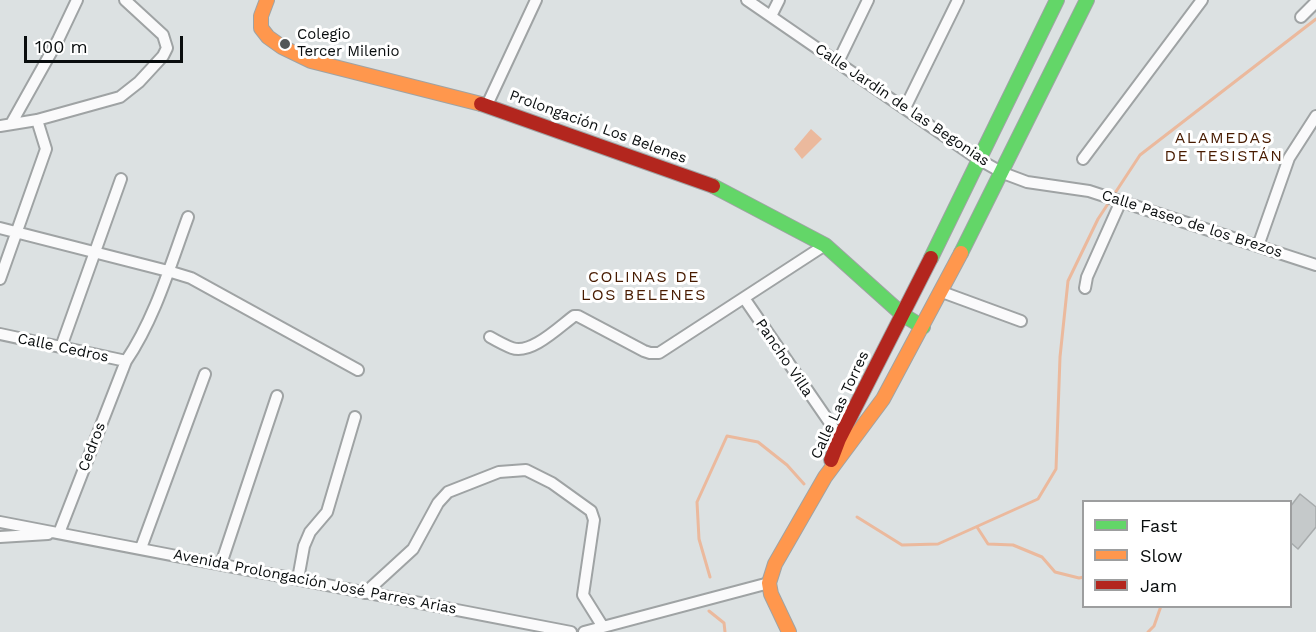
<!DOCTYPE html>
<html>
<head>
<meta charset="utf-8">
<style>
  body { margin:0 }
  #map { position:relative; width:1316px; height:632px; overflow:hidden; background:#dce1e2; font-family:"Work Sans",sans-serif }
  canvas { display:block }
  .legend { position:absolute; left:1082px; top:500px; width:210px; height:108px; box-sizing:border-box; background:#fff; border:2px solid #9d9e9f; margin:0; padding:8px 10px; list-style:none; font-size:18px; color:#090d0e }
  .legend li { display:flex; align-items:center; gap:12px; height:30px }
  .legend b { width:30px; border:2px solid #9d9e9f }
  .scale { position:absolute; left:24px; top:36px; width:159px; height:27px; box-sizing:border-box; border:3px solid #090d0e; border-top:0; padding-left:8px; font-size:18px; line-height:21px; white-space:nowrap; color:#090d0e; -webkit-text-stroke:4px #fff; paint-order:stroke }
</style>
</head>
<body>
<div id="map">
<canvas width="1316" height="632"></canvas>
<ul class="legend">
<li><b style="height:8px;background:#63d668"></b>Fast</li>
<li><b style="height:8px;background:#ff974d"></b>Slow</li>
<li><b style="height:8px;background:#b3261e"></b>Jam</li>
</ul>
<div class="scale">100 m</div>
</div>
<script>
const g = document.querySelector('canvas').getContext('2d');
g.lineJoin = 'round';
function paint(path, color) { g.fillStyle = color; g.fill(path, 'evenodd'); }
function stroke(path, color, width, dash) { g.strokeStyle = color; g.lineWidth = width; g.lineCap = dash ? 'butt' : 'round'; g.setLineDash(dash || []); g.stroke(path); }
function drawText(font, color, halo, rows, align = 'center') {
  g.font = font + ' "Work Sans",sans-serif'; g.lineWidth = 6; g.setLineDash([]); g.textBaseline = 'middle'; g.strokeStyle = halo; g.fillStyle = color; for (const [text, x, y, turn = 0] of rows) {
    g.save(); g.translate(x, y); g.rotate((+turn || 0) * Math.PI / 180); g.textAlign = isNaN(turn) ? turn : align; if (halo) g.strokeText(text, 0, 0); g.fillText(text, 0, 0); g.restore();
  }
}
paint(new Path2D(`
  M811,129L822,139L802,159L794,149Z`), '#ebb99d');
stroke(new Path2D(`
  M857,517L902,545L938,544L1038,499L1056,469L1060,357L1068,281L1098,219L1140,155L1316,19
  M977,527L988,544L1013,545L1042,557L1055,572L1079,578L1084,577
  M710,577L699,539L697,502L727,436L758,442L787,465L804,484
  M709,611L724,623L725,632
  M1148,632L1154,626L1161,606`), '#ebb99d', 3);
const building = new Path2D(`
  M1300,494L1316,507V527L1298,549L1290,542V507Z`);
paint(building, '#c5c9ca');
stroke(building, '#a7abac', 1.5);
const street = new Path2D(`
  M747,0L978,159L1003,173L1027,182L1089,191L1316,265
  M771,16L779,0
  M1301,17L1316,2
  M838,62L868,0
  M487,105L536,0
  M905,108L958,0
  M11,124L58,40L77,0
  M0,126L37,120L120,97L139,82L163,56L167,48L163,35L125,0
  M1083,159L1202,0
  M0,228L168,271L191,278L358,370
  M1258,246L1289,158L1316,116
  M0,279L46,149L37,120
  M1085,288L1087,277L1121,201
  M942,292L1021,321
  M744,298L843,442
  M0,334L126,361
  M490,337C497,341 504,345 512,348C531,355 559,327 574,316H578L644,351L650,353H659L825,245
  M61,347L121,179
  M0,522L571,632
  M59,533L126,361C155,318 170,266 188,217
  M0,537L48,534
  M141,548L205,374
  M221,564L277,396
  M298,579L304,546L310,532L327,512L355,417
  M365,593L413,549L438,503L448,492L499,472L526,470L552,483L591,511L594,520L583,595L603,627
  M584,632L769,583`);
const fast = new Path2D(`
  M713,186L825,245L903,315L923,327
  M961,253L1087,0
  M931,258L1057,0`);
const slow = new Path2D(`
  M267,0L261,16V28L268,37L282,47L311,61L481,104
  M789,632L771,594L769,583L775,564L825,477L883,399L961,253`);
const jam = new Path2D(`
  M481,104L713,186
  M831,460L839,439L931,258`);
stroke(street, '#9fa3a4', 14);
stroke(fast, '#9fa3a4', 16);
stroke(slow, '#9fa3a4', 16);
stroke(jam, '#9fa3a4', 16);
stroke(street, '#fafafb', 10);
stroke(fast, '#63d668', 14);
stroke(slow, '#ff974d', 14);
stroke(jam, '#b3261e', 14);
for (const [x, y, r, color] of [
  [285,44,6,"#535758"]
]) { const dot = new Path2D(); dot.arc(x, y, r, 0, 2 * Math.PI); g.fillStyle = color; g.fill(dot); stroke(dot, '#fff', 2); }
drawText('15px', '#090d0e', '#fff', [
  ["Colegio",297,35],
  ["Tercer Milenio",297,52]
], 'left');
drawText('15px', '#090d0e', '#fff', [
  ["Calle Jardín de las Begonias",902,105,34],
  ["Prolongación Los Belenes",598,127,20],
  ["Calle Paseo de los Brezos",1192,224,18],
  ["Calle Cedros",63,348,12],
  ["Pancho Villa",784,358,56],
  ["Calle Las Torres",840,405,-65],
  ["Cedros",92,447,-69],
  ["Avenida Prolongación José Parres Arias",315,582,11]
]);
g.letterSpacing = '1.5px';
drawText('16px', '#481b00', '#fff', [
  ["ALAMEDAS",1224,138],
  ["DE TESISTÁN",1224,156],
  ["COLINAS DE",644,277],
  ["LOS BELENES",644,295]
]);
g.letterSpacing = '0px';
</script>
</body>
</html>
